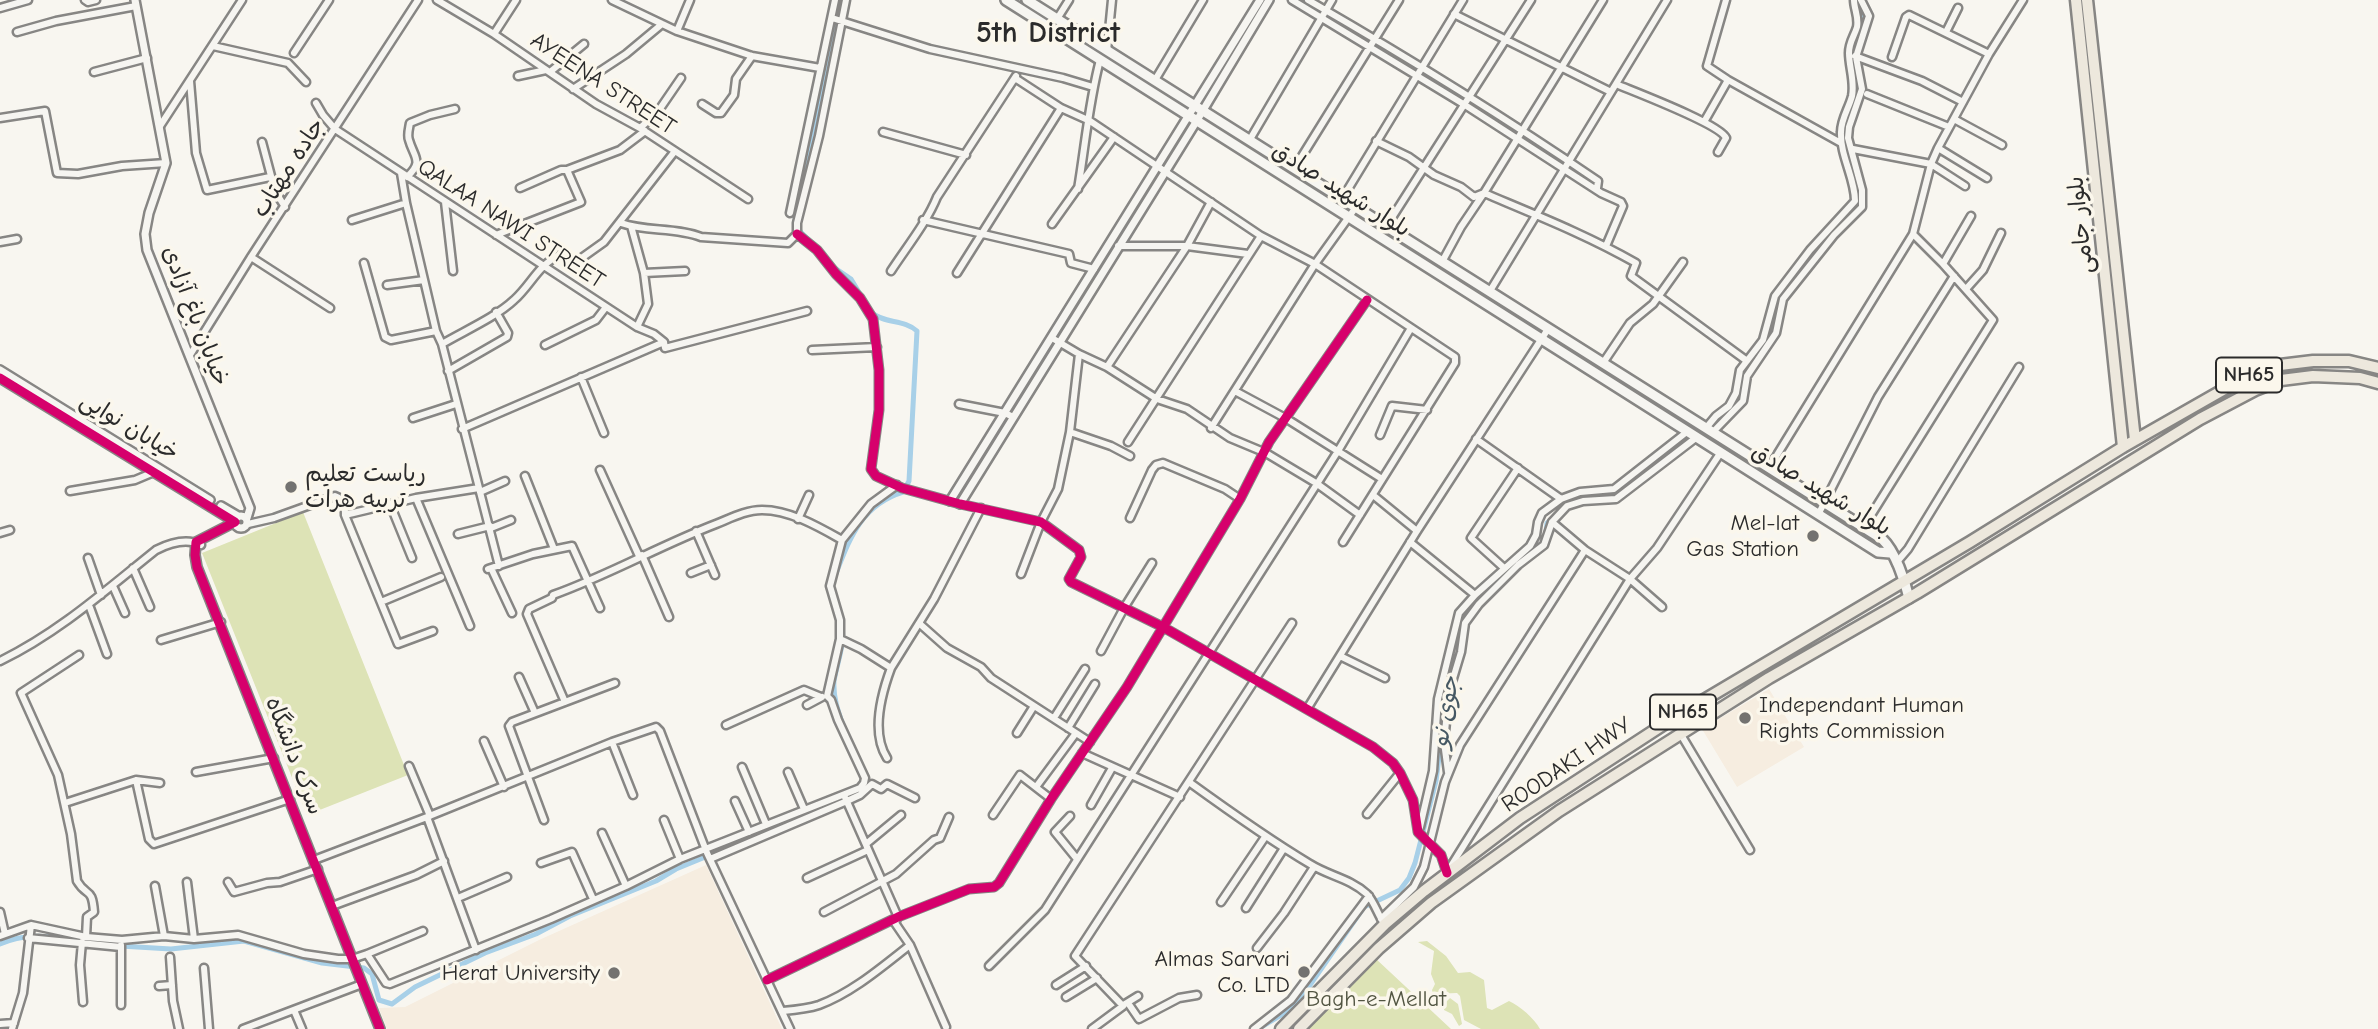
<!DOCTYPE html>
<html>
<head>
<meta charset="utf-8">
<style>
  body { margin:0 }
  canvas { display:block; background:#f8f6f0 }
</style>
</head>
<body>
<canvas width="2378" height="1029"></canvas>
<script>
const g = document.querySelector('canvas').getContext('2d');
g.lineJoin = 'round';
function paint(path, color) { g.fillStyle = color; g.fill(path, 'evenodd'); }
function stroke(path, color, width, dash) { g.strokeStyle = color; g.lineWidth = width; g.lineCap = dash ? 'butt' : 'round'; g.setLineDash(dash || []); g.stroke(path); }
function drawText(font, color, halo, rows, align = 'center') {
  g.font = font + ' "Comic Neue","Playpen Sans Arabic",sans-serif'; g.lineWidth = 7; g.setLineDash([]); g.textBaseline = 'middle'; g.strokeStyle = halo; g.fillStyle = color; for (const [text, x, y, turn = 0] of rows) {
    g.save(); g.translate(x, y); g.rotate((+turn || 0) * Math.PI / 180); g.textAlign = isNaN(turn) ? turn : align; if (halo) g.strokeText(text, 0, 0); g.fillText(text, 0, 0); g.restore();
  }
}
paint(new Path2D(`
  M1769,689L1804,747L1737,787L1702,729Z
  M706,865L782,1029H387L379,1008L405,1007L539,940Z`), '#f6ede0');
paint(new Path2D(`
  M303,512L408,775L307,815L202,553Z
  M1427,941L1446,956L1458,973L1470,972L1484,980L1487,1008L1492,1010L1509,1001C1520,1006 1534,1018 1540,1029H1481L1464,1020L1460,996L1457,993L1433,994L1432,990L1435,984L1431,974L1434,951L1418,942Z
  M1375,958L1451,1029H1304Z
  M1450,998L1458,1004L1462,1024L1459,1026L1452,1014L1444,1010L1445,1003Z`), '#dde3b6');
stroke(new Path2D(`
  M1857,0L1865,20L1853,46L1852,60L1860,84
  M1846,137L1848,157L1861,202
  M819,250C810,238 796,234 795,217L841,0
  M832,266L851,279L863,299
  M1695,437L1722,420
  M1546,533L1547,523L1561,510
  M835,576C850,538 861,505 903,492L909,481L917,331C904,319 885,324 872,313
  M1463,622L1473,602L1502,577
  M842,626C845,645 837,663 834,681C833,697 838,711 843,725
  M823,808L846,798
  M0,944C23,934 45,935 69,939
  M120,946L171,949L244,941L322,963L364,968L372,974L379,1000L392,1004L415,987L485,953L536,934L570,916L656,881L676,869L737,844
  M1258,1029L1291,1009L1301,998L1364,907L1400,890L1409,878L1415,863L1436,781L1448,685L1455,662`), '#a8d0e8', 5);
const minor = new Path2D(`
  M85,0L88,2L96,0
  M437,0L494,34L596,104L640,128L748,199
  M612,0L677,31L752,56L820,68
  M1292,0L1465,105L1601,193L1621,202L1623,206L1606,246
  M1308,0C1407,57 1504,117 1598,181L1597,188
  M1726,0L1707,66L1728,80L1841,143
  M0,8L28,0
  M1454,14L1611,92
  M832,18L930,49L1063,78L1093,87
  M1057,19L1069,0
  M677,31L690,0
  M17,32L56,21L136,6
  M1946,32L1958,8
  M494,34L516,0
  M213,46L288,63L306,82
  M1107,51L1112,0
  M294,53L329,0
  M1855,56L1922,81L1963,102
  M1892,57L1906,17L1909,15L1989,54
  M94,72L147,58
  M550,72L584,44
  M518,76L546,70
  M1015,78L1061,108L1090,121L1261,236L1315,264L1455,357V363L1343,542
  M1155,80L1203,0
  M190,81L196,153L207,190L270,177
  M1616,84C1635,92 1720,124 1726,138L1718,152
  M573,89L626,54L662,24
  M1867,94L1949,127
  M316,103L323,115L335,129L637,327L654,334L664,342L665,348L807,311
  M702,104L716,113H721L734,95L736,79L752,56
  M0,118L45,111L57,173L78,174L122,166L166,163
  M1954,119L2002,145
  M1704,122L1728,80
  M160,126L242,0
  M640,128L657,113L681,78
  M883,132L966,155
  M1249,141L1332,0
  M1376,141L1409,157L1434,175L1461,187L1474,197L1484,193C1536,215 1587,235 1636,263L1631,276L1747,361
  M262,142L275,191L285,207
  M1938,148L1987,178
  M1853,149L1931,164L1965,186
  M1294,169L1399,0
  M567,170L620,150L645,131
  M401,173L406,203L436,331L442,344L499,566
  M407,177C424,161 414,158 409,140C407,135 409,129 410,123L430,115L455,109
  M1078,189C1085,147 1089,101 1100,60
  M1342,199L1463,0
  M445,202L453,271
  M790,213L835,0
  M352,220L406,203
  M923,220L1069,254L1071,263L1094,269
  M621,223C646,232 675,227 701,237L788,243L797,234V223L819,136L846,0
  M1052,224L1114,137
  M631,226L644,273L648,304L637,327
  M1386,227L1531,0
  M797,234L817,250L836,274L860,298L873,319L879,370V410L871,469L876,476L902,488L960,504L1041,522L1079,550L1081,557L1069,579L1071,582L1163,627L1373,747L1393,763L1400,773L1413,800L1418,832L1441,855L1447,873
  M496,235L581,202L567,170H561L520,188
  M0,242L17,239
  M1118,246H1187L1248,254
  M251,257L330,308
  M1442,262L1461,227L1484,193L1603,0
  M364,263L385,337L391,340L436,331
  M1943,264L1971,216
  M891,271C906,248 927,222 937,197L1016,76
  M644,273L685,271
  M957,273L1061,108
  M387,285L424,280
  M1966,289L1983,270L2001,233
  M1490,291L1667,0
  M1052,338L1079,354L1107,367L1157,399L1187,409L1230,438L1266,453L1316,483L1360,515
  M442,344C464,331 496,317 514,300C532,284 538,264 562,254L576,262L604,242L675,151
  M545,345L596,320L606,307
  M812,350L877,347
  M190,355L251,257L418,0
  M1603,363L1630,323L1653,304L1683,262
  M1107,367L1187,246L1211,202
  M448,371L507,337L508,333L496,312
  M581,377L604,433
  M1235,391L1287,419L1382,479
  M959,404L1005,413L1013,417
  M413,418L456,404
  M1211,428L1315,264L1356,207
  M1706,428L1716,416L1729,406L1736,393L1740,370L1763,340L1775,296L1810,250L1855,201C1855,178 1840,156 1841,132C1841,119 1849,108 1852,96C1855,82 1849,67 1849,53C1849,42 1854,37 1857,27C1859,17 1854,9 1854,0
  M462,429L664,342
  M1070,432L1111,446L1130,456
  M1713,432L1743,401L1747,376L1776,333L1783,299L1834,235L1862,207V190L1848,138L1849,127L1862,89L1856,57L1869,16L1861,0
  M1380,435L1392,406L1427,410
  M1476,439L1561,499
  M1128,442L1261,236
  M1769,468L1913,234L1931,164L1938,148L1989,54L2023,0
  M600,470L639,556
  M525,476L554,549
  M70,491L135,480L154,472
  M480,492L505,481
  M1373,495L1417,531
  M416,498L470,626
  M390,504L412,558
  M1819,513L1878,397L1954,276
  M345,515L398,644L433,631
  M1130,518L1152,470L1156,465L1163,463L1225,489L1240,499
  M798,519L809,495
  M1552,522L1585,550L1630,579L1662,607
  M248,524L274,518L335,496C344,499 345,506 345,515L416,498L479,488
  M491,528L511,520
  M1863,528L1993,320L1943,264L1913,234
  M696,531L715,575
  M0,533L10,530
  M458,534L490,526
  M1410,542L1475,595
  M642,555L669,617
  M88,558L101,595
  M1896,563L1908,549L2019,367
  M133,568L150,607
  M491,568L512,613
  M1504,568L1471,538L1518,468
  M488,569L533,554L572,546L600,608
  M691,573L711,565
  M1021,574L1041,522L1058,489L1070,432L1079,354
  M113,586L125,613
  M381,602L441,577
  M89,605L107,654
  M920,624L947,648L981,667L991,678L1090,742
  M840,639L861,649L891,668
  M161,640L221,622
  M1101,651L1124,608L1152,563
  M79,655L21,693L58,775L71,834L77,881C87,898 92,886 94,912L87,917L86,937
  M1340,656L1385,678
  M0,661C58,633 106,590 156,550C170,543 187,538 201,545
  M519,677L535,713
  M565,702L527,614L529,609L552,598L553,595C609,575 661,545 716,524C731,518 746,510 762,510C790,510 819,527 842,540
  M807,705L822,697
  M1307,709L1417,531L1548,329
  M1054,718L1085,669
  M726,725L804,690L821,697
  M1068,728L1095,684
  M1017,733L1034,706
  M1680,733L1750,850
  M484,741L504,787
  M612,742L633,795
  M1082,753L1180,797
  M887,758C871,733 881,695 891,668L934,599L981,508
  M409,766L430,816
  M742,767L766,824
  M196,772L274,758
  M788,772L804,809
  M1448,772L1444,742L1449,692L1461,652L1465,623L1479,604L1518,565L1544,545L1552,522L1567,506L1583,501L1616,499L1697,437
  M136,780L149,839L154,844L290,799
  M1189,782C1229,811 1268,839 1310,864C1329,876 1349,878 1367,894C1373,900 1378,914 1383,922
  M1036,787L1076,733
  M844,795L898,917L895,923L910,945L946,1027
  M735,801L749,832
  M65,803L136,780L160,783
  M1091,805L1112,768
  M1367,814L1400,773
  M993,815L1020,775L1051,799
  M1070,816L1055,832L1077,859
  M427,817L476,950
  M544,820L509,726L512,722L615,683
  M664,820L680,859
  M1420,827L1433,771L1438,699L1459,613L1475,595L1530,546L1536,535L1538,522L1542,513L1561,499L1580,492L1614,489L1688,431
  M602,833L626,886
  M866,844L901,815
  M710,859L847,801L860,795L872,784L881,789L887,784L915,798
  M314,860L427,817L612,742L656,727L660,731L707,853L790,1029
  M541,863L572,852L593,899
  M1451,866L1630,579L1657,548L1721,452
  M807,878L868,850
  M187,882L194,939
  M228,882L234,892L267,883L280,882L318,869
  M155,886L164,936
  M458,898L507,877
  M1221,902L1265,837
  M332,906L416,875L444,861
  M1246,908L1284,848
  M0,912L5,934
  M824,912L896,874L934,840L940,838L949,817
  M1381,919L1414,887L1424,867L1445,782L1460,745L1585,550
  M0,936L31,925L86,937L122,940L164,936L194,939L238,935L304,954L338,959H352L367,954L423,931
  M28,938L121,947
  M82,942L80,965L83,1002
  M1257,948L1284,913L1314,867
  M367,954L386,983L390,984L551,919L626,886L680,859L860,788L864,783L865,778L838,720L831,700L827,696L840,639V620L830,586L842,540L871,504L897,485
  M170,957L173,1001L179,1029
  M989,966L1045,910L1338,451L1411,328
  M204,968L209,1029
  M767,980L898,917L969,889L994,887L999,883L1051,799L1127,687L1240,499L1269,442L1367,300
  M1056,985L1086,966
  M159,986L172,985
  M1066,997L1097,978
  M1128,1003L1139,1019L1179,998L1197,995
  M1125,1004L1138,996
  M121,1005V945
  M294,1010L302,1029
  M782,1011C794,1010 807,1009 819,1005C852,993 883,966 910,945
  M0,1024L14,1023
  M12,1029L23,993L31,925
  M243,1029L362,984
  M1092,1029L1123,1006L1075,956L1292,623
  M1254,1029L1291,1000L1369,896`);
const tertiary = new Path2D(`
  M135,0L166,163L149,213L145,234L147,250L250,508L247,518
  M0,370L210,500
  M0,378L235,522L196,542L195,555L197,567L380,1029
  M950,501L1260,0
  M960,504L1196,122L1269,0
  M221,506L238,516
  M235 522a6 6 0 1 1 12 0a6 6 0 1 1-12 0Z`);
const secondary = new Path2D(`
  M1006,0L1878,552L1890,553
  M1027,0L1882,539C1895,551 1905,581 1909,598`);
const trunk = new Path2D(`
  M2076,0L2123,447
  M2087,0L2135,440
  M1281,1029L1385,924L1424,891L1520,818L1672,719L1970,542L2123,447L2251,374L2280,365L2313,361H2349L2378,368
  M1299,1029L1379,948L1431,903L1559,811L1769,678L1917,593L2200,419L2255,390L2281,380L2313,376L2360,378L2378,383`);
stroke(minor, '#878684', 11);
stroke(tertiary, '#878684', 12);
stroke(secondary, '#878684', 14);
stroke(trunk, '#878684', 15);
stroke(minor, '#f6f5f1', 6);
stroke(tertiary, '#f6f5f1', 7);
stroke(secondary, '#f6f5f1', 9);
stroke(trunk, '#ede8dd', 10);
stroke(new Path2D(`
  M797,234L817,250L836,274L860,298L873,319L879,370V410L871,469L876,476L902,488L960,504L1041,522L1079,550L1081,557L1069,579L1071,582L1163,627L1373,747L1393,763L1400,773L1413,800L1418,832L1441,855L1447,873
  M0,378L235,522L196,542L195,555L197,567L380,1029
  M767,980L898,917L969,889L994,887L999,883L1051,799L1127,687L1240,499L1269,442L1367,300`), '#d6006c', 9);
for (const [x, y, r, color] of [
  [291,487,7,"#737270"],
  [1813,536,7,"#737270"],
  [1745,718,7,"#737270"],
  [1304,972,7,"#737270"],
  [614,973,7,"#737270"]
]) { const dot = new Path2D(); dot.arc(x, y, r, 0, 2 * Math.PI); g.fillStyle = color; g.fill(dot); stroke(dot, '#fbf7ec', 2.5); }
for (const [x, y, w] of [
  [2249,375,66],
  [1683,712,66]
]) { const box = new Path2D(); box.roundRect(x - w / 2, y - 17.5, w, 35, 5); g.fillStyle = '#fbf7ec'; g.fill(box); stroke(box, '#2b2b2b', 2); }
drawText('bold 21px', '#2b2b2b', null, [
  ["NH65",2249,375],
  ["NH65",1683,712]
]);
drawText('23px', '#2b2b2b', '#fbf7ec', [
  ["AYEENA STREET",603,84,33],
  ["جاده مهتاب",289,168,-57],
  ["بلوار شهید صادق",1341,190,32],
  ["QALAA NAWI STREET",511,224,33],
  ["بلوار جامی",2081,225,-96],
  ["خیابان باغ آزادی",195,316,69],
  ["خیابان نوایی",129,427,31],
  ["بلوار شهید صادق",1821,490,31],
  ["سرک دانشگاه",294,756,69],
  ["ROODAKI HWY",1567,765,-34]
]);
drawText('23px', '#2b2b2b', '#fbf7ec', [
  ["ریاست تعلیم",305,474,"left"],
  ["تربیه هرات",305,500,"left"],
  ["Mel-lat",1799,523],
  ["Gas Station",1799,549],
  ["Independant Human",1759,705,"left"],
  ["Rights Commission",1759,731,"left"],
  ["Almas Sarvari",1290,959],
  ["Co. LTD",1290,985],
  ["Herat University",600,973]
], 'right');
drawText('23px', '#525542', '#fbf7ec', [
  ["Bagh-e-Mellat",1376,999]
]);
drawText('italic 24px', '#465863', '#fbf7ec', [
  ["جوی نو",1446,712,-81]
]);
drawText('bold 30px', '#2b2b2b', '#fbf7ec', [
  ["5th District",1048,34]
]);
</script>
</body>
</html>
